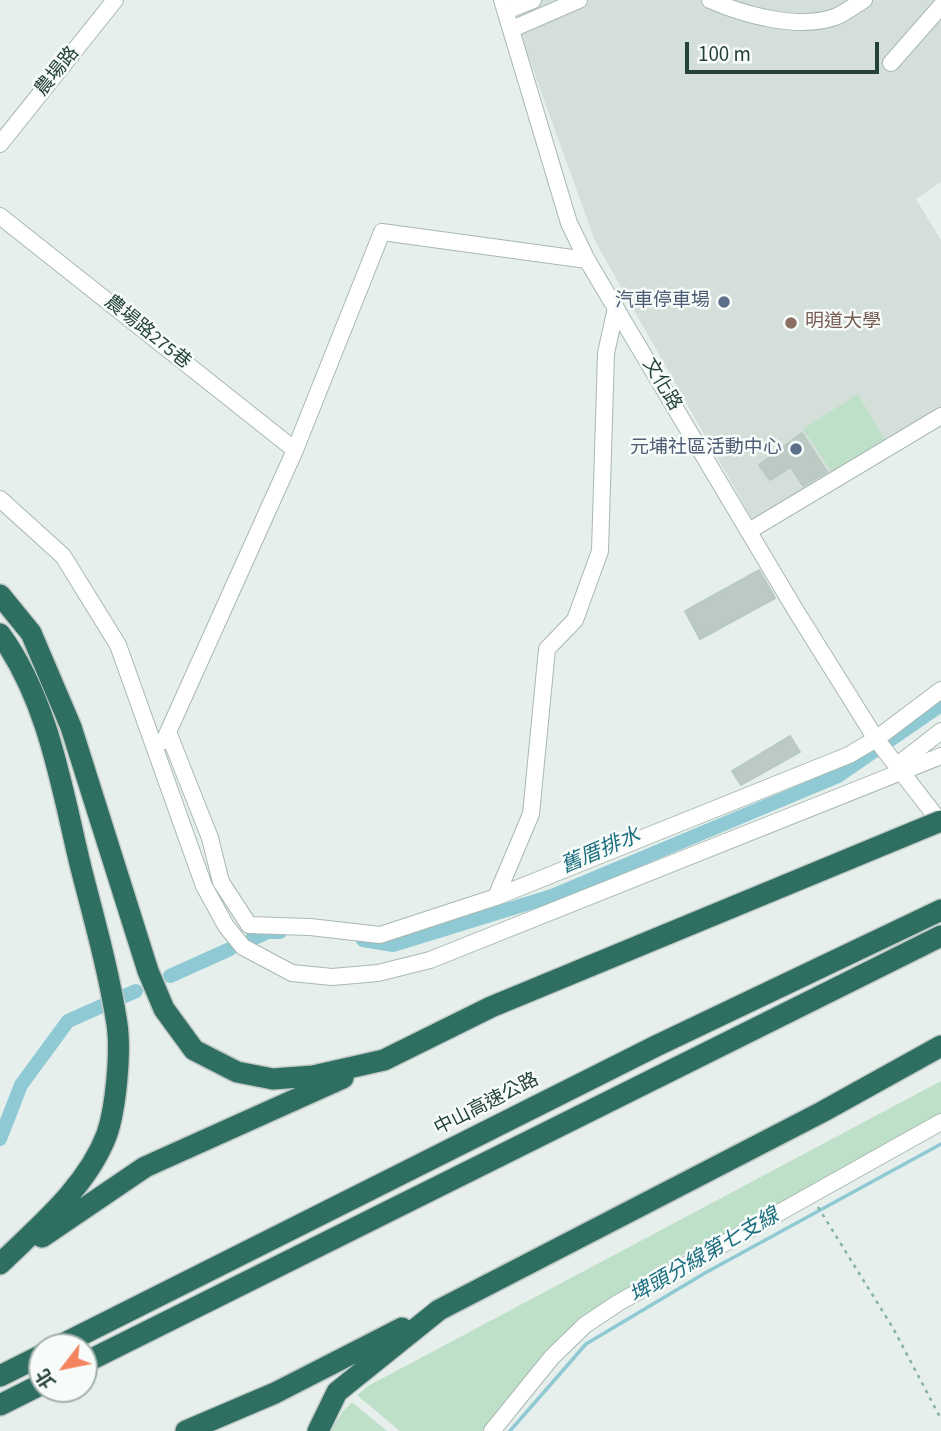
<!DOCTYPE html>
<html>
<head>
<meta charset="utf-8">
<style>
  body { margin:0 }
  #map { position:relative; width:941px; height:1431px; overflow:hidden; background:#e6efeb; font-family:"Source Sans 3","Noto Sans TC",sans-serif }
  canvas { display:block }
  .north { position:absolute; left:28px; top:1333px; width:70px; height:70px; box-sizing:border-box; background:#f7fbf9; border:2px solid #a3b1ad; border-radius:50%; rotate:238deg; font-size:19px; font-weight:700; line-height:28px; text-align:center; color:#24423a }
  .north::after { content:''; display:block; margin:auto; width:24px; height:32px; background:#f4845f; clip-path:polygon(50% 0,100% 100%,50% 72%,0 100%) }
  .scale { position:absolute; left:685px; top:42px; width:194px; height:32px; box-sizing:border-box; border:4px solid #24423a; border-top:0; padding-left:9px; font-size:21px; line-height:24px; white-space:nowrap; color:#24423a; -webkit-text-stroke:5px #f7fbf9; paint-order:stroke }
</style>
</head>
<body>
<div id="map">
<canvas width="941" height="1431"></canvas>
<div class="north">北</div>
<div class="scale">100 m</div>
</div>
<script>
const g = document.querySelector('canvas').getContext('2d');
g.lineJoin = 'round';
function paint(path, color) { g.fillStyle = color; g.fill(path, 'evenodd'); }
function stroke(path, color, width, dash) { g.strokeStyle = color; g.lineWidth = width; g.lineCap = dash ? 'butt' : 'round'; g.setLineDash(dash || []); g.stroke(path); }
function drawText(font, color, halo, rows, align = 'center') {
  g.font = font + ' "Source Sans 3","Noto Sans TC",sans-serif'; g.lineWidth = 5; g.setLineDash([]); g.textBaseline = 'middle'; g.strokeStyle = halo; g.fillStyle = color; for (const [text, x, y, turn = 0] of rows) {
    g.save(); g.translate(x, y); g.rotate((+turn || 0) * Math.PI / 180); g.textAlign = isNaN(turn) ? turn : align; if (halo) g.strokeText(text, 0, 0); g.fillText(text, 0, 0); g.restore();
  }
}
paint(new Path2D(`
  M508,0H941V182L916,199L941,240V406L831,477L753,521L595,241Z`), '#d4dfda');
paint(new Path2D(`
  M858,394L884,439L832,472L803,429Z
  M941,1081V1117L650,1273L596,1309L548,1351L482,1431H400L357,1395L368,1386Z
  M352,1402L387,1431H330L343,1411Z`), '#bfe0c8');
stroke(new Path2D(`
  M510,1431L586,1344L705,1273L941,1144`), '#8ec9d4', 3.5);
stroke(new Path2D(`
  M252,939L268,932H280
  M363,940L393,945L552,896L838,776L941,705
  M170,976L230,949
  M120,998L136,991
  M0,1139L21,1085L68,1021L104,1005`), '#8ec9d4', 14);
const building = new Path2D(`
  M802,433L827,472L803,486L791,467L770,480L759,465Z
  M759,570L775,598L700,639L685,611Z
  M790,736L800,752L741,785L732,771Z`);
paint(building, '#bbcac4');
stroke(building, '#b8c9c2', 2);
const minor = new Path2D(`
  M502,0L569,223L587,260L796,611L876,739L941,823
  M710,0C744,15 798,30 835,17C845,13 855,5 864,0
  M506,11L533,0
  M512,29L579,0
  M891,63L941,6
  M0,144L115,0
  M0,216L295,450
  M0,499L63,556L118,645L204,886L226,926L243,947L292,973L332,977L378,973L430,960L941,756
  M749,531L941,416
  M168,732L210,838L221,882L249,925L310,927L380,935L496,897L849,755L876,739L941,690
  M164,741L295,450L382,232L587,260
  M896,766L941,731
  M496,897L531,814L547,649L575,620L600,551L606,353L616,308
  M492,1431L552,1357L585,1325L618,1303L941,1122`);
const highway = new Path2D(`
  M0,595L31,633L71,727L148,971L164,1009L194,1050L237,1072L273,1079L313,1076L384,1060L491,1007L914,832
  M0,634C49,701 62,790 81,868C94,919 109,972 117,1024C121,1052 116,1107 107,1134C87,1187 39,1226 0,1264
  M42,1237L145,1167L343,1078
  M57,1347L656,1046L941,910
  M84,1363L941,936
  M0,1376L42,1355
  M0,1405L42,1384
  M186,1431L275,1393L402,1328
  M318,1431L337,1392L439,1310L822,1112L941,1046`);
stroke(minor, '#a8b8b2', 18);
stroke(highway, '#c2cac8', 24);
stroke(new Path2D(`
  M818,1207L893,1328L941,1419`), '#86b3a5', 2.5, [3.5, 5]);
stroke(minor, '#fff', 16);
stroke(highway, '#2f6f62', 21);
const highwayBridge = new Path2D(`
  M914,832L941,821`);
stroke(highwayBridge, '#c2cac8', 24, []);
stroke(highwayBridge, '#2f6f62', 21);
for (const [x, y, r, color] of [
  [724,302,7,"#5c6f8a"],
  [791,323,7,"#8d6e63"],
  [796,449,7,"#5c6f8a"]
]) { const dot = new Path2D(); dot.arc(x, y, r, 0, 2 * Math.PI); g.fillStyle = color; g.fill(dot); stroke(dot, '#f7fbf9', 2.5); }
drawText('19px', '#24423a', '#f7fbf9', [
  ["農場路",58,72,-51],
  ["農場路275巷",147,333,39],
  ["文化路",661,385,59],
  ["中山高速公路",487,1105,-27]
]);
drawText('19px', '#4e5e75', '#f7fbf9', [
  ["汽車停車場",710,302],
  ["元埔社區活動中心",782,449]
], 'right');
drawText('19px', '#785e54', '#f7fbf9', [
  ["明道大學",805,323]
], 'left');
drawText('italic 21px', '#1c6f80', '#f7fbf9', [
  ["舊厝排水",601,852,-23],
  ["埤頭分線第七支線",705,1257,-30]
]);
</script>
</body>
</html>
